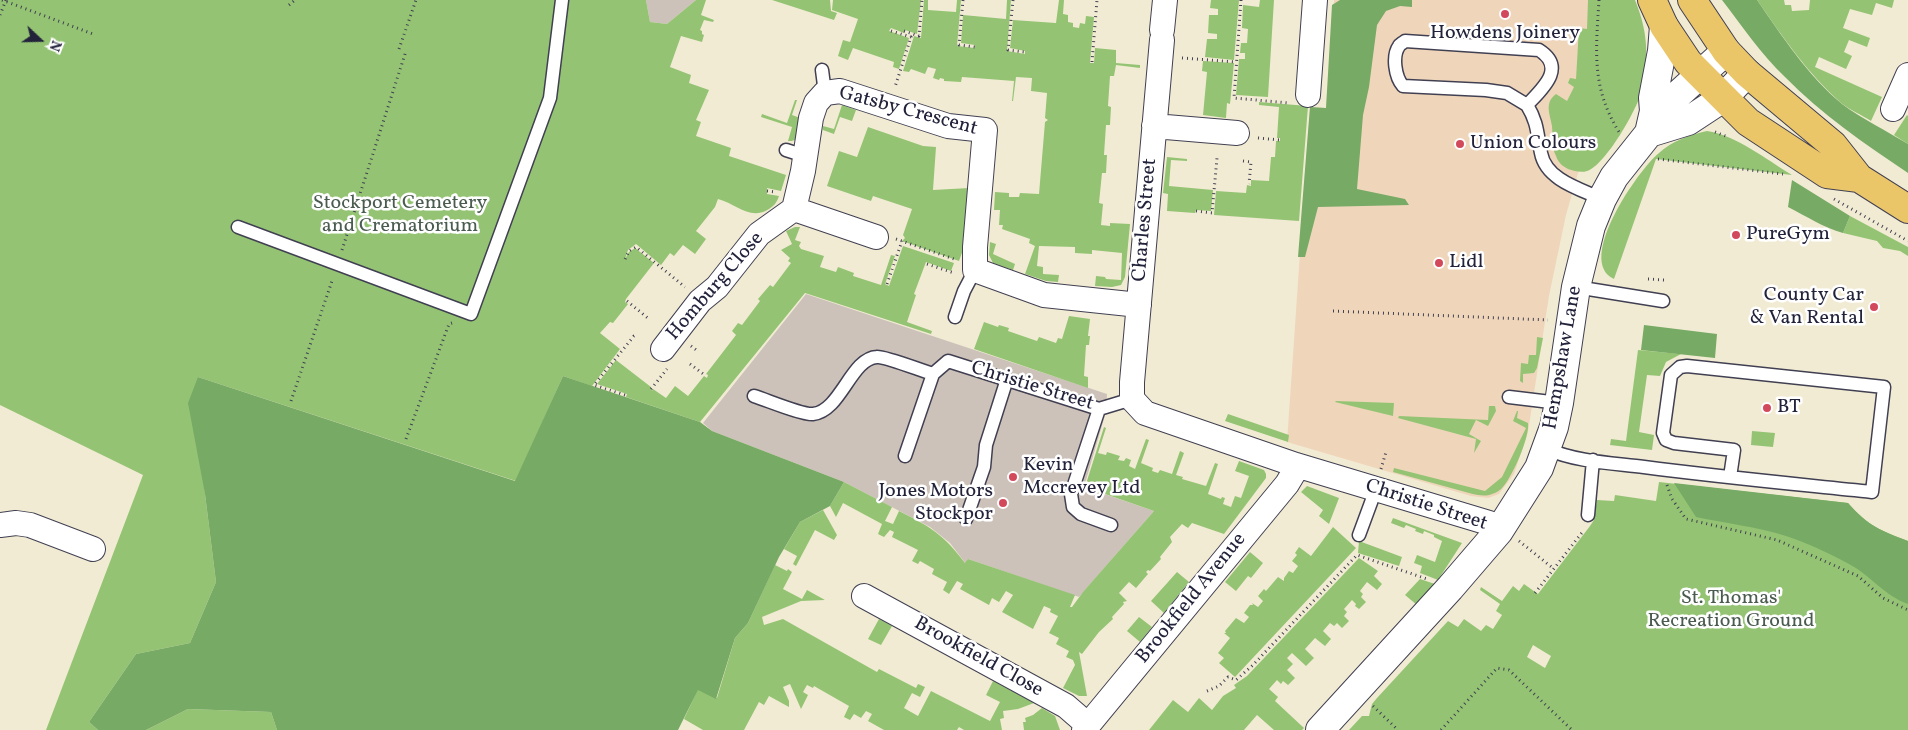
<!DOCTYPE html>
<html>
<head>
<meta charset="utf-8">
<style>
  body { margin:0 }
  #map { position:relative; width:1908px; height:730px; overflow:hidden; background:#f2ebd4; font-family:Vollkorn,serif }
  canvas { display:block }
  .north { position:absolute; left:15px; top:15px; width:50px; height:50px; -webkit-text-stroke:4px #fff; paint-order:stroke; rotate:111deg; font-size:14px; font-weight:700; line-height:20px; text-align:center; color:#22223b }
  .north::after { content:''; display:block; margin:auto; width:18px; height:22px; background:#22223b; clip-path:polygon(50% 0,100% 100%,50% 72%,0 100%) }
</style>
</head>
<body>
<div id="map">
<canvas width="1908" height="730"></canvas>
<div class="north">N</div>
</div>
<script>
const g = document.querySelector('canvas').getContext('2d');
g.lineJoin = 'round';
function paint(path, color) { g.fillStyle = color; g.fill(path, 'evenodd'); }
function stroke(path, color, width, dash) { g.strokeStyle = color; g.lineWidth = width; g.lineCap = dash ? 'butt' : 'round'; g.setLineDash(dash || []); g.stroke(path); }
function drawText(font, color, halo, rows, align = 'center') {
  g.font = font + ' Vollkorn,serif'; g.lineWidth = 5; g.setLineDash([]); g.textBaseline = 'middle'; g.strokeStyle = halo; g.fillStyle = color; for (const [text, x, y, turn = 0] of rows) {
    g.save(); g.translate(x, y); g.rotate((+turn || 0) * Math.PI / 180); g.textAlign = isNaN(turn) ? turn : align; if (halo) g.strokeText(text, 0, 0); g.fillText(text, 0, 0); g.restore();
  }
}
paint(new Path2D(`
  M1334,0H1591L1612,131L1578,173L1566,215L1549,296L1528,432L1514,474L1499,494L1488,498L1471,496L1287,442L1310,107L1326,108Z`), '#efd6bb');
paint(new Path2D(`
  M646,0H696L667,24L650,22Z
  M806,294L1107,394L1106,412L1084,487L1154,511L1079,597L968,559L966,564L950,543L930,527L844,482L712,431L703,423Z`), '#cdc2b9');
paint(new Path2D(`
  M0,0H646L650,22L667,24L696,0H706L701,15L714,20L713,22L704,20L700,30L702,31V34L704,35L702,42L681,36L670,67L691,75L689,83L709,90L696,120L701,122L696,136L731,148L729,156L786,175L781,191L767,188V194L779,196C777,202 774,206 769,209C750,221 737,204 718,199L715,207L696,231L706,239L695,254L683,245L674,256L670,253L661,265L636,244L628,250L625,259L629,252L635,248L654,263L626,299L625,302L628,304L613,323L610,322L600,333L620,349L592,386L563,376L516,481L198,377L205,494L216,582L190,643L136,654L89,722L98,730H46L143,475L0,405Z
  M772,0H830L831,11L837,13L834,20Z
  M833,0H921L917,34L905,30L904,33L891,28L889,31L909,38L899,69L893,67L894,62L853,48L848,60L838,56L843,40L850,42L858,19L832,10Z
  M924,0H928V10L956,12L957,0H961L957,46L975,48V45L961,43L963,15L1006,19L1007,0H1011L1007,51L1025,54V51L1010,48L1013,20L1056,23L1059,0H1064L1063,14L1068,15V22L1073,23V27L1079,28L1080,23L1085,24L1086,16L1094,17L1090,63H1094L1095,48L1116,50V63L1140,65V68L1116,65L1114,76H1110L1108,106L1111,107L1110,125H1106L1104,155H1107L1106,173H1102L1099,203L1103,204L1101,225L1110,226V223L1130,224L1125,277L1121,285L1112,287L1095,286L1096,276L1105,277L1106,279L1121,280L1122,253L1092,250V254L1075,253V247L1039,246L1037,266L1043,267V274L1059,275L1058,282L1046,281L1025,274L1035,246L1029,243L1030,239L1002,229L1003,225H999L1000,210H994L995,192L1009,193V197H1019L1020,193L1039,194L1045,122L1048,120L1045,118L1047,93L1031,91L1032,78L1016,77L1013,101H1012L1014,81L962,77L961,82L944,81V79L940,78L939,80L933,78L936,69L928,67L925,74L911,69L909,72L903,71L914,36L921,38Z
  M1211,0H1239L1234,60L1205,57L1207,39H1217V34L1208,33L1209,15H1218V9L1210,8Z
  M1260,0H1274L1268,97L1236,95L1239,59H1245V53H1240L1241,43H1247L1248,29L1242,28L1243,5L1259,7Z
  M1588,0H1635C1648,32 1649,56 1642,90C1638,108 1605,166 1587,171C1581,173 1574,171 1568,169C1562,166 1558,162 1556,156C1551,146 1553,136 1552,126C1550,114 1544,103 1556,94L1567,101L1574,87L1568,83L1570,78L1576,79L1579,28L1587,29Z
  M1757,0H1784L1785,5H1791L1792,11L1809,10L1810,0H1894L1892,8L1876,3L1872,15L1850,9L1843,28L1870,38L1867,47L1849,40L1844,52L1852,56L1846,69L1819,57L1815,67L1882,97L1871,121C1862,115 1850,110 1841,103C1808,74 1782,36 1757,0Z
  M1203,61L1234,63L1230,104L1227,103L1226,118L1203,115L1207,72L1202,71Z
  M795,100H797L792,115L803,119C801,130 801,142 788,141L792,127L761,117L762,114L787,123Z
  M1259,102L1308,106L1299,221L1214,215L1216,191L1246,193L1247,185L1251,186V180L1269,181L1271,157H1275L1276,141H1280V138H1277L1279,107L1259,105Z
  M842,105L856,110L852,121L840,117L834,134L823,130V126L834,129Z
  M1907,115L1908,116V144L1894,135Z
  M868,127L923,146L936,147L933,190L969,188L964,247L959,261L902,241L905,238L903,235L912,209L873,196L871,201L827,186L839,151L857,157Z
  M1707,131C1736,135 1767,160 1792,175L1656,159L1614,279C1575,261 1638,170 1659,153C1672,141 1690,135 1707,131Z
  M1167,157L1187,159V161L1171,160L1169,186L1213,190L1211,211L1196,210L1195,213L1167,211L1168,194L1163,193Z
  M1850,216L1908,247V256L1900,251L1883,248L1877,241L1843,233Z
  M795,227H800L795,240L801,242L799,246L801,249L824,256L820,267L836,272L838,267L854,273L853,276L881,285L891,255L895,256L885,284L889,286L903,246L954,263L951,271L926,262L914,294L916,295L907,322L932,331L931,334L805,293L700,422L626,397L627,394L597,384L616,360L651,387L652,391L653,389L666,398L675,386L688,396L704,376L707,378L708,375L706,374L736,335L732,331L738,323L742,325L760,301L758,299L770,285L773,287L791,263L788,261L790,258L781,250L792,244L786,231Z
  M990,242L996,244L993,254L1015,264L1013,270L993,263L989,255Z
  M1069,316L1090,319L1088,336H1090L1089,345H1086L1084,376L1088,377V388L974,349L984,322L998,327L999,325L1009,328L1008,331L1037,341L1039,337L1056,343L1058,338L1062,339Z
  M1537,337L1543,338L1537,368L1534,373L1523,374V383L1520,381L1521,363L1528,364L1529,355H1536Z
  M1638,350L1681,354L1666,362L1660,376L1647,375L1639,432L1654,435L1652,450L1610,445L1611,439L1626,441Z
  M1336,401L1394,403L1393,416L1335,402Z
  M1489,406H1495L1496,411L1488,426L1476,420L1469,434L1481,441L1474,453L1476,439L1398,418L1399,416L1488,420Z
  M1517,411H1518L1517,418L1528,423C1530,437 1512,478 1502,488C1500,490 1496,493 1492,494C1485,497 1477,495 1469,493L1393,472L1394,468L1485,491L1502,477L1526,428L1513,421Z
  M1228,414L1289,435L1288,442L1225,421Z
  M1104,427L1106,428L1098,453L1106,455L1107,452L1120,456L1118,460L1124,461L1126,458L1131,460L1129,466L1135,469L1146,439L1149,440L1141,463L1153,468L1152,471L1158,473L1160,470L1172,474L1180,451L1184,453L1176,475L1183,477L1182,479L1206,486L1215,463L1218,464L1208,494L1221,499L1222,497L1225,498L1223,504L1231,507L1235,496L1241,498L1249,476L1235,471L1239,461L1264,470L1266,474V478L1224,534L1192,523L1188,528L1182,524L1170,537L1172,542L1160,557L1161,559L1150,571L1148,570L1146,572L1148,574L1136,588L1129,582L1119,593L1127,601L1123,602L1124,604L1112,617L1113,619L1099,632L1082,654L1079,652L1087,696H1079L1063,688L1075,665L1073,660L1066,657L1069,651L1056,644L1059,638L1049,633L1058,616L1050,612L1051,609L1044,606L1033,629L1002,612L1013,595L1006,591L999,602L992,598L989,605L960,589L963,584L957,581L949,594L943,590L947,582L932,574L934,569L920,561L918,564L912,561L918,550L892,537L894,532L890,530L884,537L878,534L882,524L843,503L836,517L830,506L844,482L892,507L885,521L893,524L899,511C931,527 944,535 965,563L968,559L1075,595L1070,607H1072L1083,592L1154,511L1085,487Z
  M1752,431L1775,433L1773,447L1751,445Z
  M1659,482L1848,503C1868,526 1880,530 1908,541V730H1349L1362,716H1369L1372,704L1377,698L1448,621L1458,627L1464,619L1481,631L1486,625L1493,629L1502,615L1496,611L1500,604L1480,590L1481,587L1502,601L1513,586L1519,591L1524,584L1538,594L1590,526L1594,520L1597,500L1614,501L1615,495L1656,501ZM1533,645L1551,656L1545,668L1527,657Z
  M1307,486L1339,498L1329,524L1319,516L1323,510L1301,492Z
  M823,510L837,535L834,540L815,530L796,566L793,564L797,556L784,549L800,522Z
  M1393,518L1462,543L1438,580L1420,573L1422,566L1414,563L1417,555L1435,562L1442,541L1434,537V535L1424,531L1423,534L1415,531L1416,529L1406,525L1404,528L1391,523Z
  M1333,527L1356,548L1235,677L1219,663L1224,658L1218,653L1230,638L1224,633H1226L1225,631L1236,618L1244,623L1249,617L1244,613L1250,605H1253L1252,603L1258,607L1263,601L1258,596L1264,589L1266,591L1278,577L1284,581V578L1289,571L1293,573L1298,566L1292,561L1297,555L1295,553L1299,547L1311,556Z
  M1359,541L1402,557L1399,566L1358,553Z
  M1250,552L1263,563L1251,578L1248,576L1236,591L1225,582Z
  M1359,558L1378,571L1374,576L1382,584L1377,590L1367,582L1360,591L1363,594L1361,597L1366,602L1359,609L1355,606L1356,604L1352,600L1344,609L1347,612L1344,616L1349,621L1342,628L1337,623L1334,626L1330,623L1323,631L1331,639L1325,646L1315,638L1305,649L1314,658L1306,666L1292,653L1287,658L1293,664L1287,670L1295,678L1288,685L1283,681L1281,684L1277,680L1269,689L1278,697L1275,701L1304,728L1302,730H1274L1257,715L1244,730H1149L1173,700L1188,712L1199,698L1212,710L1223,696L1236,688L1234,685L1247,676Z
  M775,565L787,571L788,569L792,572L783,589L802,599L807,590L825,600L801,601L762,617L764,625L783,619L877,672L879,669L916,688L918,684L925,687L920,697L912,693L904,708L918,716L931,691L990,721L1000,702L986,695L993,681L1034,703L1018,709L1003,711L1004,718L1000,719L1002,730H964L959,727L957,730H884L868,721L872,714L866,711L861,718L854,714L850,720L844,717L849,706L814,686L813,688L807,685L803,692L808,695L801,709L790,684L783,687L789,701V707L769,696L764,705L759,702L744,730H703L684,719L698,689L717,698L735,638L748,623Z
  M1177,572L1189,582L1164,613L1151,601Z
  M1420,579L1435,584L1417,605L1405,595Z
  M1139,617L1152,627L1140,642L1127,631Z
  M879,619L892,626L881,645L868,639Z
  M1042,708L1055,716L1060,730H1024L1023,722H1026L1025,718L1033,715Z
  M188,709L271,712L277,730H146Z`), '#94c473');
paint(new Path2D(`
  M1340,0H1412V7L1400,6L1386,11L1377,25L1369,87L1363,115L1357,189L1405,199L1409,205L1318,207L1305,257H1298L1310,107L1326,108L1332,5Z
  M1722,0H1757C1782,36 1808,76 1842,104C1862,119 1887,131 1908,144V173C1865,144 1821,114 1785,77C1761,54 1742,26 1722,0Z
  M1792,180L1850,216L1843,233C1824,228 1806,216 1788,207Z
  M1644,325L1717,334L1715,358L1641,350Z
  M563,376L700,422L712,431L844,482L830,506L800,522L779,557L748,623L735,638L716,699L698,690L678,730H277L271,712L188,709L146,730H98L89,722L136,654L190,643L216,582L205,494L188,403L198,377L515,481Z
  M1674,483L1848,503C1868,526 1880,530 1908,541V604C1885,596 1870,575 1849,564C1829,553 1807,543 1786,536C1757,527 1725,523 1696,517Z`), '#77aa65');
const service = new Path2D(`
  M1405,41L1539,50C1567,68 1542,89 1527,105L1507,93L1486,90L1403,86C1395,77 1392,56 1399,46C1400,44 1403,43 1405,41Z
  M822,70L825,93
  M1527,105C1538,123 1537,134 1541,153C1546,180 1580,189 1602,199
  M786,150L805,156
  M238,227L471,314L550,98L562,0
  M1576,287L1663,301
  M955,317L964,291L975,270
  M754,396C767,400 802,415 813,414C841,411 851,358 877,357C885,356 922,371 933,374L948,361L1099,409L1132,399
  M1509,397L1559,403
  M1099,409L1071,494L1073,507L1081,514L1111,525
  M1547,449C1577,462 1612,463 1644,467C1720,477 1796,484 1872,492L1884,387L1687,366L1680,367L1671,375L1663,433L1666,440L1674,443L1734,450L1730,477
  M905,456L933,374
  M1588,515L1593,460
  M966,519L984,467L986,445L1007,379
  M1359,535L1376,489`);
const minor = new Path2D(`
  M1162,30L1165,0
  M1162,40L1132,382V399L1145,413L1296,465L1489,523L1499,531
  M1308,95L1315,0
  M1893,109L1908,75
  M1154,126L1237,133
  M794,209L803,171L811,118L816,103L825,93L840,91L948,126L985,130L975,247V270L1044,295L1139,305
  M794,209L876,237
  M663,349L700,301L717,287L759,234L794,209
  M0,525L16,523L30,525L93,549
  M864,596L1066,706L1088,725
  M1084,730L1287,484L1293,474L1296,465`);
const tertiary = new Path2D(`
  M1654,111L1672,100L1726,51
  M1649,133L1688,121L1723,98L1747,73
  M1320,730L1450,588L1499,531L1539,468L1554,427L1559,403L1576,287L1591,226L1602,199L1614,177L1649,133L1654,111L1653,98L1662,51L1664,26`);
const primary = new Path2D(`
  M1652,0L1664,26L1688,62L1748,122L1827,174L1859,178
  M1692,0L1726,51L1747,73L1833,145L1859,178L1908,209`);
stroke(service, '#414052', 15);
stroke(minor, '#414052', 26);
stroke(tertiary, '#414052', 30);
stroke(primary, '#414052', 30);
stroke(new Path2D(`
  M2,0L93,34
  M963,0L959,45L975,47
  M1013,0L1008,50L1024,52
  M1241,0L1234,98L1289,103
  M1599,0C1596,50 1591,87 1619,132
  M289,5L295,0
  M0,15L6,0
  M891,31L911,37L895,87
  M904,31L919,36L922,0
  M399,49L416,0
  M1182,58L1236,62
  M1092,62L1097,0
  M1715,132L1728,137
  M1258,138L1280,140
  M1658,159L1783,174
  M1243,161L1251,162L1249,184
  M767,191L776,192
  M1834,199L1908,241
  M1196,211L1212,213L1217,158
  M896,239L954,259
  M342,250L406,51
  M625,259L629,251L636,247L685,287
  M927,264L954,273
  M1648,279L1664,280
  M887,284L902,241
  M627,301L649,319
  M1333,311L1548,320
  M691,346L699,352
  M690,364L706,376
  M651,389L667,369
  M625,395L594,385L634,336L637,335
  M291,401L333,278
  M406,439L449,324L452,323
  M1381,469L1386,452
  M1667,485L1672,499L1686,519L1777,540L1858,576L1883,598L1908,610
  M1519,541L1554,569
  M1535,593L1584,530
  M1207,691L1219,686L1228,677L1236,680L1253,665L1357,555L1427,579
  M1373,706L1398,730
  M1441,730L1497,668L1509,670L1572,730`), '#414052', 3, [1, 4]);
stroke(service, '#fff', 12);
stroke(minor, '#fff', 24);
stroke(tertiary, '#fff', 28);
stroke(primary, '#ebc669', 28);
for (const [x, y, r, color] of [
  [1505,14,5,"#d1495b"],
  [1460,144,5,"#d1495b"],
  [1736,235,5,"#d1495b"],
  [1439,263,5,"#d1495b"],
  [1874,307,5,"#d1495b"],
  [1767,408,5,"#d1495b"],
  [1013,477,5,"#d1495b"],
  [1003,503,5,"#d1495b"]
]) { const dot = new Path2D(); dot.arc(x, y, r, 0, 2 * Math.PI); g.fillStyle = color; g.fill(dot); stroke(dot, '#fff', 2); }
drawText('20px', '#22223b', '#fff', [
  ["Howdens Joinery",1505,34,"center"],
  ["Union Colours",1470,144],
  ["PureGym",1746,235],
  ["Lidl",1449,263],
  ["County Car",1864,296,"right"],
  ["& Van Rental",1864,319,"right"],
  ["BT",1777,408],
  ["Kevin",1023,466],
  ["Mccrevey Ltd",1023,489],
  ["Jones Motors",993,492,"right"],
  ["Stockpor",993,515,"right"]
], 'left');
drawText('20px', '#22223b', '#fff', [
  ["Gatsby Crescent",908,112,15],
  ["Charles Street",1146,220,-85],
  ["Homburg Close",716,287,-49],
  ["Hempshaw Lane",1564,358,-80],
  ["Christie Street",1032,387,17],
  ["Christie Street",1426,506,18],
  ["Brookfield Avenue",1192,599,-51],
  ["Brookfield Close",978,658,29]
]);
drawText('20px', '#4a5b4f', '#fff', [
  ["Stockport Cemetery",400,204],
  ["and Crematorium",400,227],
  ["St. Thomas'",1731,599],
  ["Recreation Ground",1731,622]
]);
</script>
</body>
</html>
